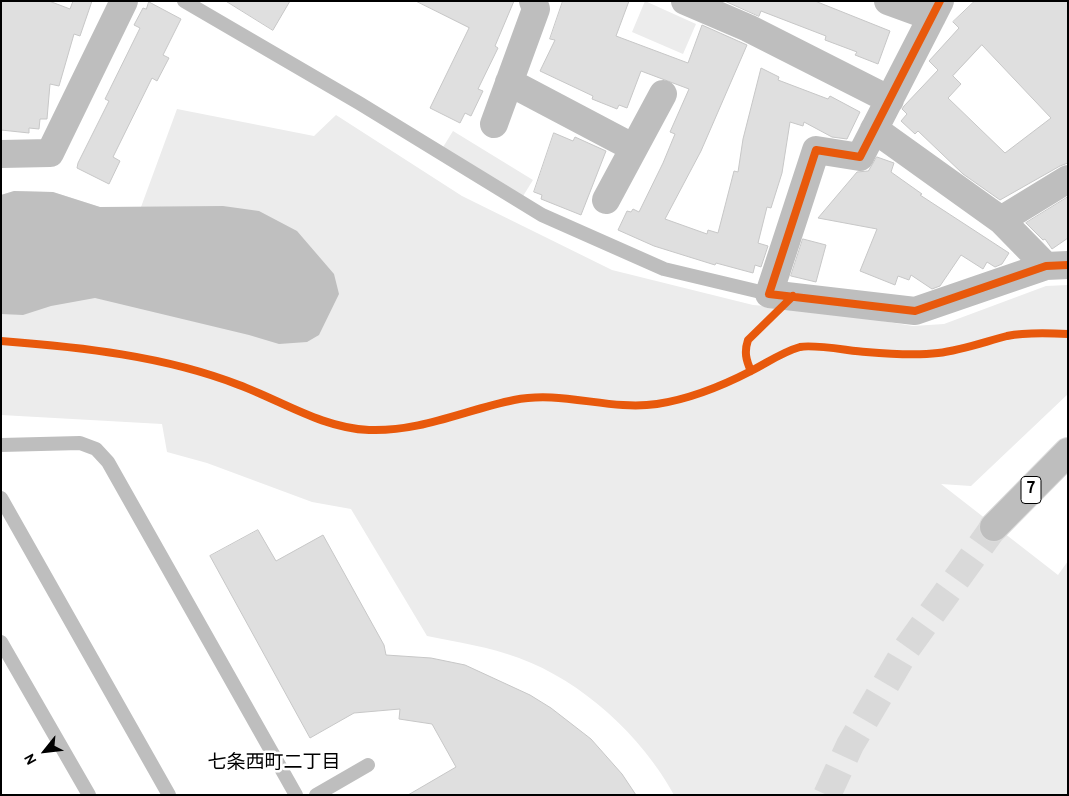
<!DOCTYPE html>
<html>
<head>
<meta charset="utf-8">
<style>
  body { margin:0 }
  #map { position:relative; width:1069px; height:796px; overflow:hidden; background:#fff; font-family:Overpass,sans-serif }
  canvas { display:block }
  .frame { position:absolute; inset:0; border:2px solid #000; pointer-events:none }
  .north { position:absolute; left:20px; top:726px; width:50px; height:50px; -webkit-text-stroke:4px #fff; paint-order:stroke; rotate:241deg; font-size:14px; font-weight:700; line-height:20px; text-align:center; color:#000 }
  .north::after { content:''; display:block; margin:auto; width:18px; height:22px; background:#000; clip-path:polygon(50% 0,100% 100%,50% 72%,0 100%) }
</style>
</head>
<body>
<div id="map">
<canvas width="1069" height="796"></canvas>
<div class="frame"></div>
<div class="north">N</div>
</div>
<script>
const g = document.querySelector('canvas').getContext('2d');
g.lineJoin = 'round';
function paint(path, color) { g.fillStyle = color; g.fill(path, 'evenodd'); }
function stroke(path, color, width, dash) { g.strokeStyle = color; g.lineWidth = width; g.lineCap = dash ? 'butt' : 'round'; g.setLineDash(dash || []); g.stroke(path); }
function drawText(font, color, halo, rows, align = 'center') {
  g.font = font + ' Overpass,"Noto Sans JP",sans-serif'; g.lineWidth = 5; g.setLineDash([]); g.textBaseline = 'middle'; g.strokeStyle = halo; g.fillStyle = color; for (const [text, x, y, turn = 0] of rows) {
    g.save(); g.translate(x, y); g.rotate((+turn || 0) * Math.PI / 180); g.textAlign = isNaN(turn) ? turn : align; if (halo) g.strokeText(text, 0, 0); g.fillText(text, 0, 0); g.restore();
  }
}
paint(new Path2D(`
  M645,1L696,24L683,54L632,32Z
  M177,109L314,136L336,115L462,196L612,270L753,305L815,310L913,326L944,324L1046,286L1068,285V394L971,486L941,484L1058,575L1068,561V795H674C642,736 582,681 519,658C490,647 457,642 427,636L351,509L312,502L207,463L167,452L162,424L1,415V195L14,191L53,192L100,207H141Z
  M453,131L533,180L520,201L440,152Z`), '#ececec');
paint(new Path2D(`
  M14,191L53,192L100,207L223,206L259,211L297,231L334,274L339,294L319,335L307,342L279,344L249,335L95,298L51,306L23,315L1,314V195Z`), '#bfbfbf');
const building = new Path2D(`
  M1,1H49L70,9L73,1H92L80,36L74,34L59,86L50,84L47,119H40L39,129L29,128V133L1,130Z
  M226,1H290L273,30Z
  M416,1H514L495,46L498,48L478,89L483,91L471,116L465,113L460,123L430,108L469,28Z
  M563,1H629L616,36L688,63L702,25L747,45L701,151L665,219L707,234L708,230L718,233L734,171L738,172L743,139L761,68L779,77L778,80L828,99L830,96L860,112L847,139L832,137L804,122L803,126L790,122L782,173L771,208L767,207L758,243L768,246L761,267L755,265L753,273L716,263L715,265L654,246L618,230L627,211L631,212L633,209L639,212L663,163L675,134L670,132L689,89L641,71L627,108L619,105L617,109L592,99L593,96L540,71L555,40L550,39Z
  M725,1H815L890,31L878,64L855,55L857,52L825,40L826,36L761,11L759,16Z
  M975,1H1068V163L1060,166L1000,200L963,174L918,131L915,134L901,121L907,114L902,109L904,106L938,70L929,61L959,28L953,22ZM982,45L1051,118L1005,153L948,98L961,84L953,76Z
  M149,2L181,19L163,55L169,58L157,81L152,78L113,157L120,161L109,184L77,168L78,163L109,101L105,99L140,28L134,25L143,8L146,9Z
  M554,133L573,141L575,137L606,151L581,215L541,199L542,195L534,192Z
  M877,157L894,163L891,172L922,194L920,195L1009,253L1002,264L995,267L987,262L983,269L961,255L940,286L932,289L911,275L909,280L898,276L895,285L860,271L877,229L818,218L857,172L868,171Z
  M1068,197V238L1052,249L1045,239L1043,240L1026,223Z
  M803,239L826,245L816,282L791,276Z
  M258,530L276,561L323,535L384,645L386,655L431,658L465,665L530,695L551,708L591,739L622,774L636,795H408L456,767L432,724L399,719L400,709L354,713L310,738L210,556Z`);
paint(building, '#dfdfdf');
stroke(building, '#c7c7c7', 1);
stroke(new Path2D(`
  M827,795L850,745L907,648L994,527`), '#d9d9d9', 28, [28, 14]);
const primary = new Path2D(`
  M994,527L1068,452`);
stroke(primary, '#dbdbdb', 30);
stroke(new Path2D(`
  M184,1L359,103L542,215L664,269L769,294
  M1,445L80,443L96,449L108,462L296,795
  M1,498L169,795
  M1,642L89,795
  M316,795L368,765`), '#bebebe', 14);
stroke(new Path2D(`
  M685,1L748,28L890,100
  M888,1L932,17
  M940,1L860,157L816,150L769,294L915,311L1046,266L1068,265
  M509,82L634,148
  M494,124L536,9L533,1
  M874,129L1001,220L1046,266
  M1,154L50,153L124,1
  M606,200L663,94
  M1001,220L1068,179`), '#bebebe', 28);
stroke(primary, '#bebebe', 28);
stroke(new Path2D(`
  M940,1L860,157L816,150L769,294L915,311L1046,266L1068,265
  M1,341C80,347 165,356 239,385C282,401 322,428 369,430C420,432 465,410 514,400C562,390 609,411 657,404C690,399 722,386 751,371C767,363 782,352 800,347C814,344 850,351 866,352C889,354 915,356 938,353C962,350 984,342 1007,336C1026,332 1049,333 1068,334
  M751,371C746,360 744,352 748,340L793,296`), '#e8590c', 8);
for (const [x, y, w] of [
  [1031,490,20]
]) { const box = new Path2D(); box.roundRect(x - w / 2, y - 13.5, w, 27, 4); g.fillStyle = '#fff'; g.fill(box); stroke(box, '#000', 1); }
drawText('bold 16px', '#000', null, [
  ["7",1031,490]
]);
drawText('19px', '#000', '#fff', [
  ["七条西町二丁目",274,764]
]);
</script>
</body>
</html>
